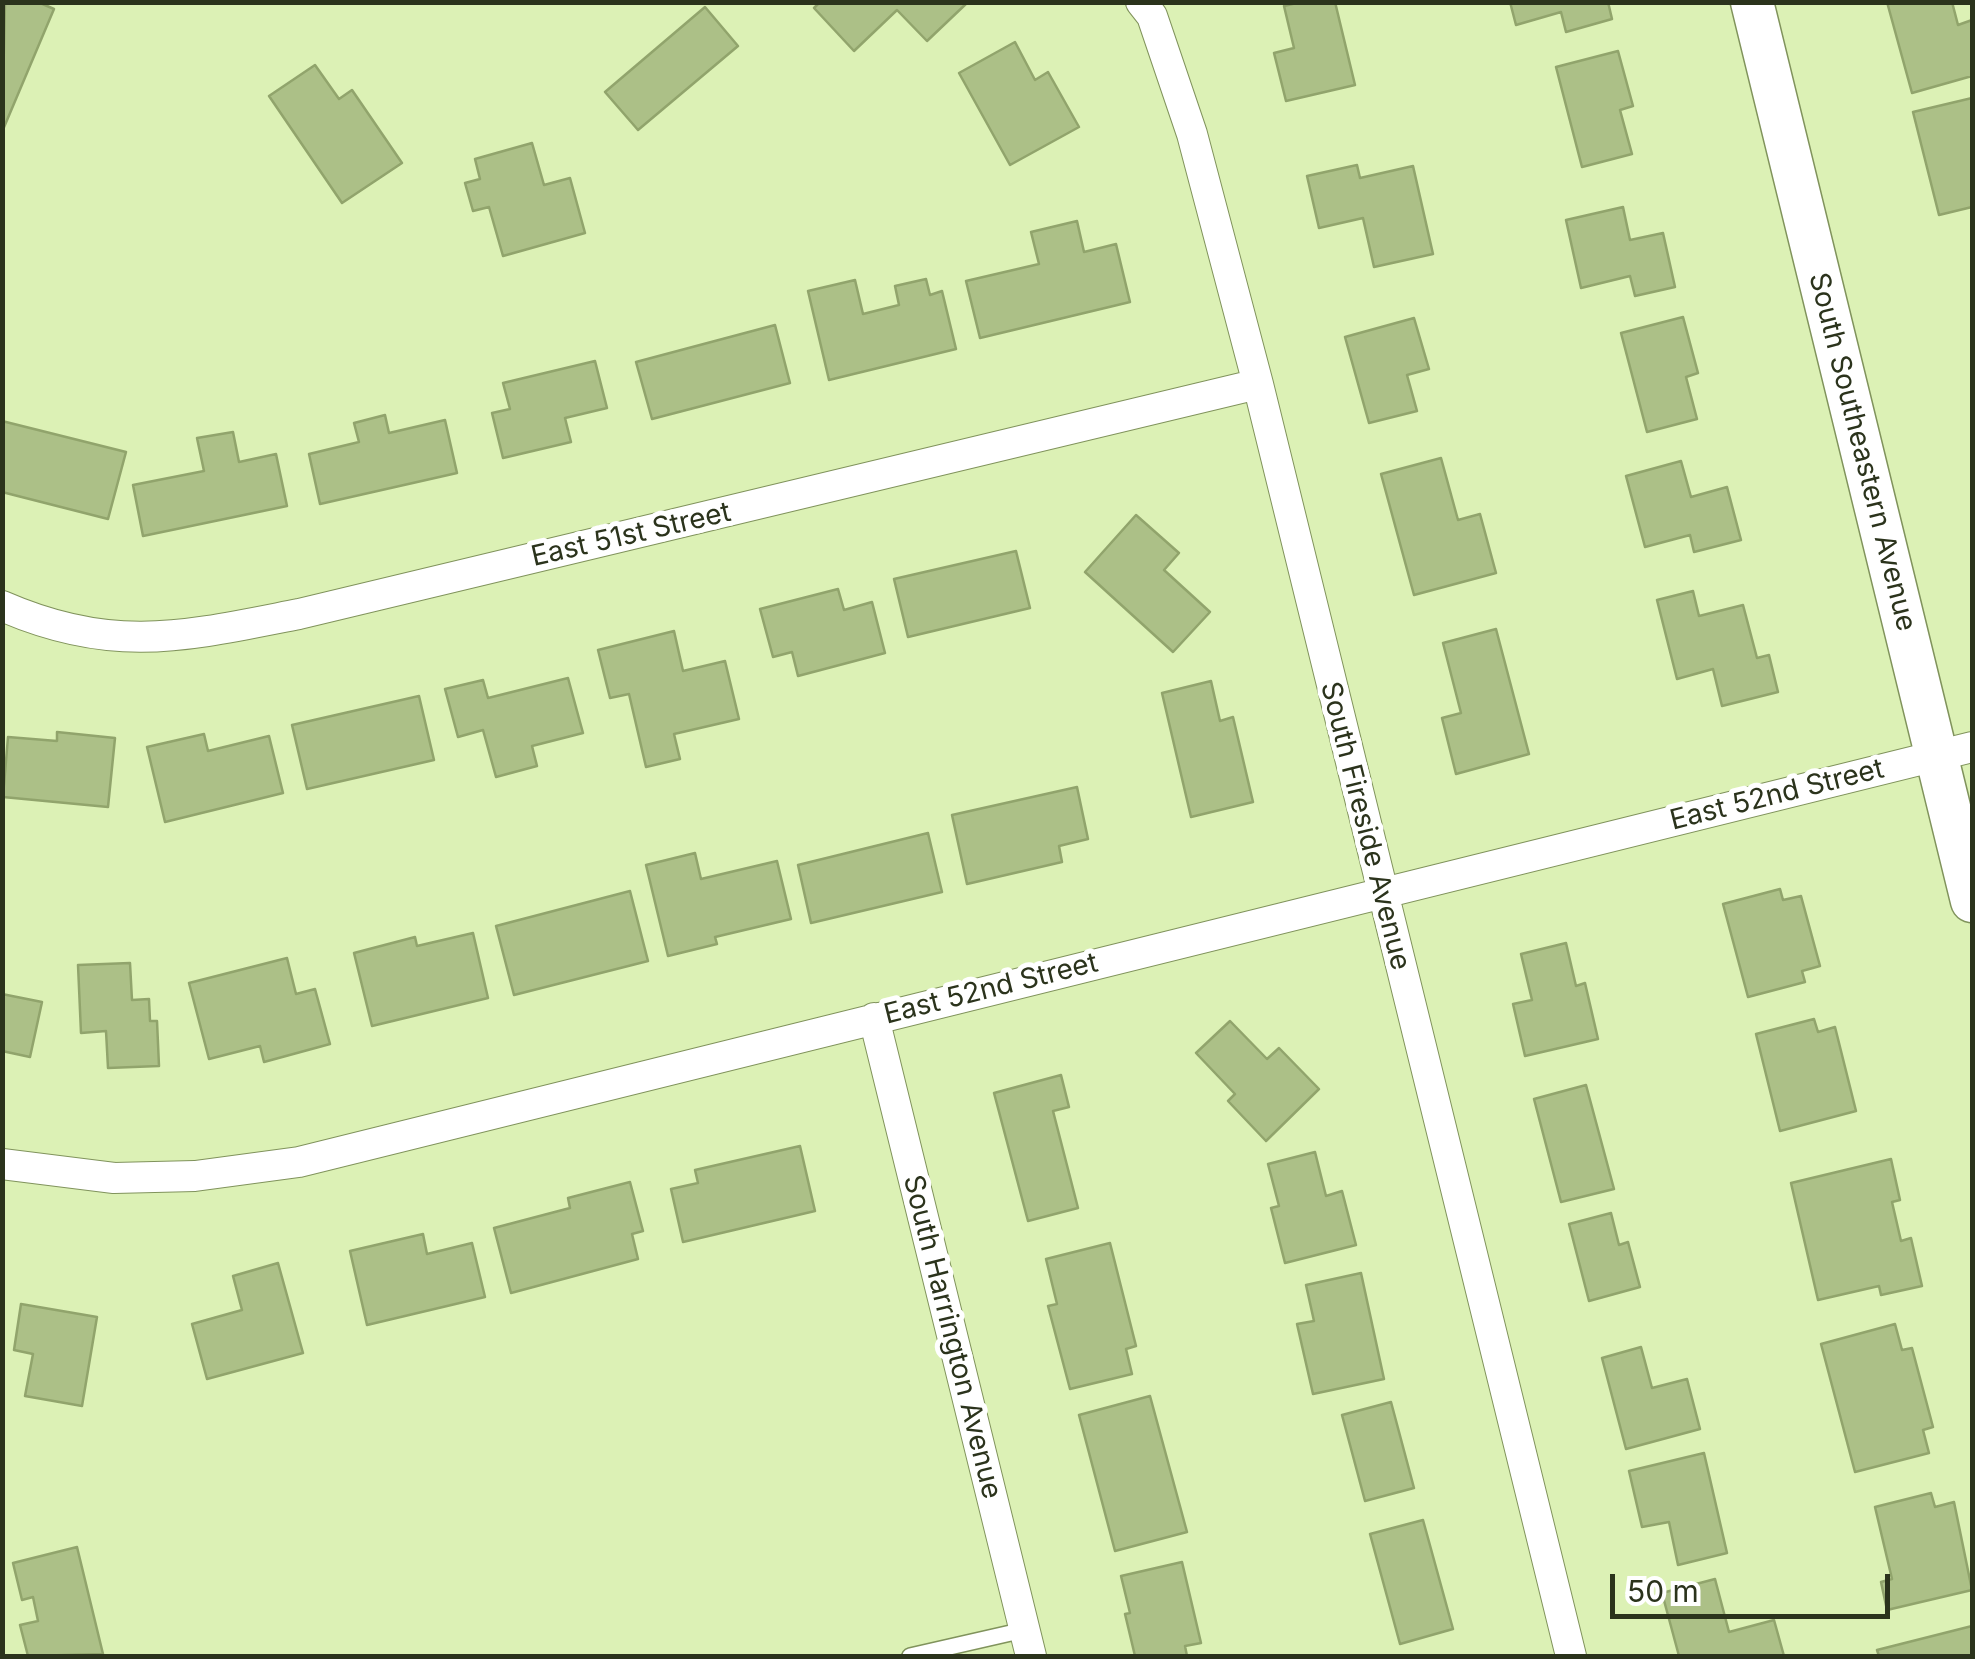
<!DOCTYPE html>
<html>
<head>
<meta charset="utf-8">
<style>
  body { margin:0 }
  #map { position:relative; width:1975px; height:1659px; overflow:hidden; background:#dcf1b5; font-family:Inter,sans-serif }
  canvas { display:block }
  .frame { position:absolute; inset:0; border:5px solid #2b331c; pointer-events:none }
  .scale { position:absolute; left:1610px; top:1574px; width:280px; height:45px; box-sizing:border-box; border:5px solid #2b331c; border-top:0; padding-left:12px; font-size:30px; line-height:35px; white-space:nowrap; color:#2b331c; -webkit-text-stroke:8px #fff; paint-order:stroke }
</style>
</head>
<body>
<div id="map">
<canvas width="1975" height="1659"></canvas>
<div class="frame"></div>
<div class="scale">50 m</div>
</div>
<script>
const g = document.querySelector('canvas').getContext('2d');
g.lineJoin = 'round';
function paint(path, color) { g.fillStyle = color; g.fill(path, 'evenodd'); }
function stroke(path, color, width, dash) { g.strokeStyle = color; g.lineWidth = width; g.lineCap = dash ? 'butt' : 'round'; g.setLineDash(dash || []); g.stroke(path); }
function drawText(font, color, halo, rows, align = 'center') {
  g.font = font + ' Inter,sans-serif'; g.lineWidth = 10; g.setLineDash([]); g.textBaseline = 'middle'; g.strokeStyle = halo; g.fillStyle = color; for (const [text, x, y, turn = 0] of rows) {
    g.save(); g.translate(x, y); g.rotate((+turn || 0) * Math.PI / 180); g.textAlign = isNaN(turn) ? turn : align; if (halo) g.strokeText(text, 0, 0); g.fillText(text, 0, 0); g.restore();
  }
}
const building = new Path2D(`
  M5,2H38L54,9L2,132Z
  M820,2H968L927,41L897,10L854,51L814,8Z
  M1301,2H1335L1355,85L1286,101L1274,53L1294,48L1284,6Z
  M1510,2H1608L1612,19L1566,32L1561,12L1516,25Z
  M1887,2H1952L1958,25L1972,20V76L1912,93Z
  M705,7L738,46L638,130L605,92Z
  M1015,42L1035,80L1048,72L1079,127L1010,165L959,73Z
  M1618,51L1633,106L1620,110L1632,154L1582,167L1556,67Z
  M315,65L339,99L352,90L402,163L342,203L269,96Z
  M1972,98V207L1939,215L1913,112Z
  M532,143L544,185L570,178L585,233L503,256L489,207L473,211L465,183L480,179L475,159Z
  M1357,165L1360,178L1413,166L1433,254L1374,267L1363,218L1319,228L1307,176Z
  M1623,207L1630,240L1663,233L1675,287L1635,296L1630,276L1581,288L1566,220Z
  M1077,221L1084,252L1116,244L1130,302L980,338L966,281L1039,264L1031,232Z
  M926,279L930,295L942,291L956,349L829,380L808,291L855,280L863,314L899,305L895,286Z
  M1683,317L1698,373L1686,377L1697,419L1647,432L1621,333Z
  M1414,318L1429,369L1407,375L1417,411L1369,423L1345,337Z
  M775,325L790,383L652,419L636,362Z
  M595,361L607,408L565,418L571,442L503,458L492,413L510,409L503,383Z
  M385,415L389,433L445,420L457,473L320,504L309,454L359,442L354,423Z
  M2,421L126,452L108,519L2,492Z
  M233,432L239,462L276,454L287,506L143,536L133,485L204,471L197,438Z
  M1441,458L1458,520L1480,514L1496,573L1414,595L1381,474Z
  M1681,461L1691,497L1727,487L1741,540L1694,552L1690,535L1645,547L1626,476Z
  M1136,515L1179,553L1164,570L1210,612L1173,652L1085,572Z
  M1016,551L1030,608L908,637L894,579Z
  M838,589L844,610L872,602L885,653L798,676L792,652L773,657L760,609Z
  M1693,591L1699,616L1743,605L1757,658L1769,655L1778,692L1722,706L1713,669L1677,679L1657,600Z
  M1496,629L1529,754L1456,774L1442,718L1461,713L1443,643Z
  M674,631L683,671L725,661L739,719L674,734L680,759L646,767L629,694L610,698L598,650Z
  M568,678L583,733L532,746L537,766L496,777L483,730L458,737L445,689L483,680L488,698Z
  M1211,681L1220,721L1233,717L1253,802L1191,817L1162,693Z
  M419,696L434,760L307,789L292,725Z
  M57,732L115,738L108,807L3,797L8,737L57,741Z
  M204,734L208,751L269,736L283,793L165,822L147,747Z
  M1077,787L1088,839L1059,846L1062,862L967,884L952,815Z
  M928,833L942,892L811,923L798,865Z
  M695,853L701,879L777,861L791,919L715,937L717,944L668,956L646,865Z
  M1780,889L1783,900L1801,896L1820,966L1802,971L1805,982L1748,997L1723,904Z
  M630,891L648,961L514,995L496,926Z
  M473,933L488,998L372,1026L354,953L415,937L417,946Z
  M1566,943L1576,986L1585,983L1598,1039L1525,1056L1513,1004L1532,1000L1521,954Z
  M287,958L296,994L315,989L330,1044L264,1062L260,1046L209,1059L189,983Z
  M130,963L132,1000L149,999L150,1021H157L159,1066L108,1068L106,1031L81,1033L78,965Z
  M2,994L42,1002L30,1057L2,1051Z
  M1814,1019L1818,1032L1835,1027L1856,1111L1780,1131L1756,1034Z
  M1230,1021L1267,1059L1279,1048L1319,1089L1266,1141L1228,1101L1235,1094L1196,1053Z
  M1061,1075L1069,1107L1053,1111L1078,1208L1028,1221L994,1093Z
  M1586,1085L1614,1189L1561,1202L1534,1099Z
  M800,1146L815,1211L683,1242L671,1189L698,1183L695,1170Z
  M1315,1152L1326,1196L1342,1191L1356,1245L1285,1263L1271,1208L1279,1206L1268,1164Z
  M1891,1159L1900,1200L1892,1202L1901,1241L1911,1238L1922,1286L1881,1295L1879,1286L1818,1300L1791,1183Z
  M630,1182L643,1231L632,1234L638,1259L511,1293L494,1228L570,1208L568,1198Z
  M1611,1213L1619,1245L1628,1242L1640,1287L1589,1301L1569,1224Z
  M423,1234L427,1254L472,1243L485,1297L367,1325L350,1251Z
  M1110,1243L1136,1346L1126,1349L1132,1374L1070,1389L1048,1306L1057,1304L1046,1259Z
  M278,1263L303,1353L207,1379L192,1324L242,1310L233,1276Z
  M1361,1273L1384,1379L1313,1394L1297,1324L1314,1321L1306,1285Z
  M21,1304L97,1317L82,1406L25,1396L33,1354L14,1350Z
  M1895,1324L1902,1350L1912,1348L1933,1427L1923,1430L1929,1453L1855,1472L1821,1344Z
  M1641,1347L1652,1388L1687,1379L1700,1429L1626,1449L1602,1358Z
  M1150,1396L1187,1532L1115,1551L1079,1415Z
  M1391,1402L1414,1488L1365,1501L1342,1415Z
  M1704,1453L1727,1553L1678,1565L1669,1522L1642,1527L1629,1471Z
  M1931,1493L1935,1507L1954,1502L1972,1590L1887,1610L1881,1582L1892,1579L1875,1507Z
  M1423,1520L1453,1629L1400,1644L1370,1534Z
  M77,1547L103,1654L28,1656L20,1625L38,1621L33,1597L22,1600L13,1563Z
  M1182,1562L1201,1643L1185,1646L1187,1656H1135L1125,1614L1130,1613L1121,1576Z
  M1715,1579L1729,1632L1774,1620L1784,1656H1679L1662,1593Z
  M1972,1626V1656H1879L1877,1650Z`);
paint(building, '#acc087');
stroke(building, '#91a46c', 2.5);
const lane = new Path2D(`
  M910,1656L1024,1630`);
const street = new Path2D(`
  M1141,2L1152,16L1192,134L1258,384L1571,1656
  M2,606C114,655 186,636 299,614L1258,384
  M874,1018L1031,1656
  M2,1164L114,1178L195,1176L299,1162L1972,747`);
const secondary = new Path2D(`
  M1752,2L1972,901`);
stroke(lane, '#80935c', 18);
stroke(street, '#80935c', 32);
stroke(secondary, '#80935c', 45);
stroke(lane, '#fff', 15);
stroke(street, '#fff', 30);
stroke(secondary, '#fff', 42);
drawText('28px', '#2b331c', '#fff', [
  ["South Southeastern Avenue",1862,452,76],
  ["East 51st Street",631,535,-13],
  ["East 52nd Street",1777,795,-14],
  ["South Fireside Avenue",1365,826,76],
  ["East 52nd Street",991,989,-14],
  ["South Harrington Avenue",952,1337,76]
]);
</script>
</body>
</html>
